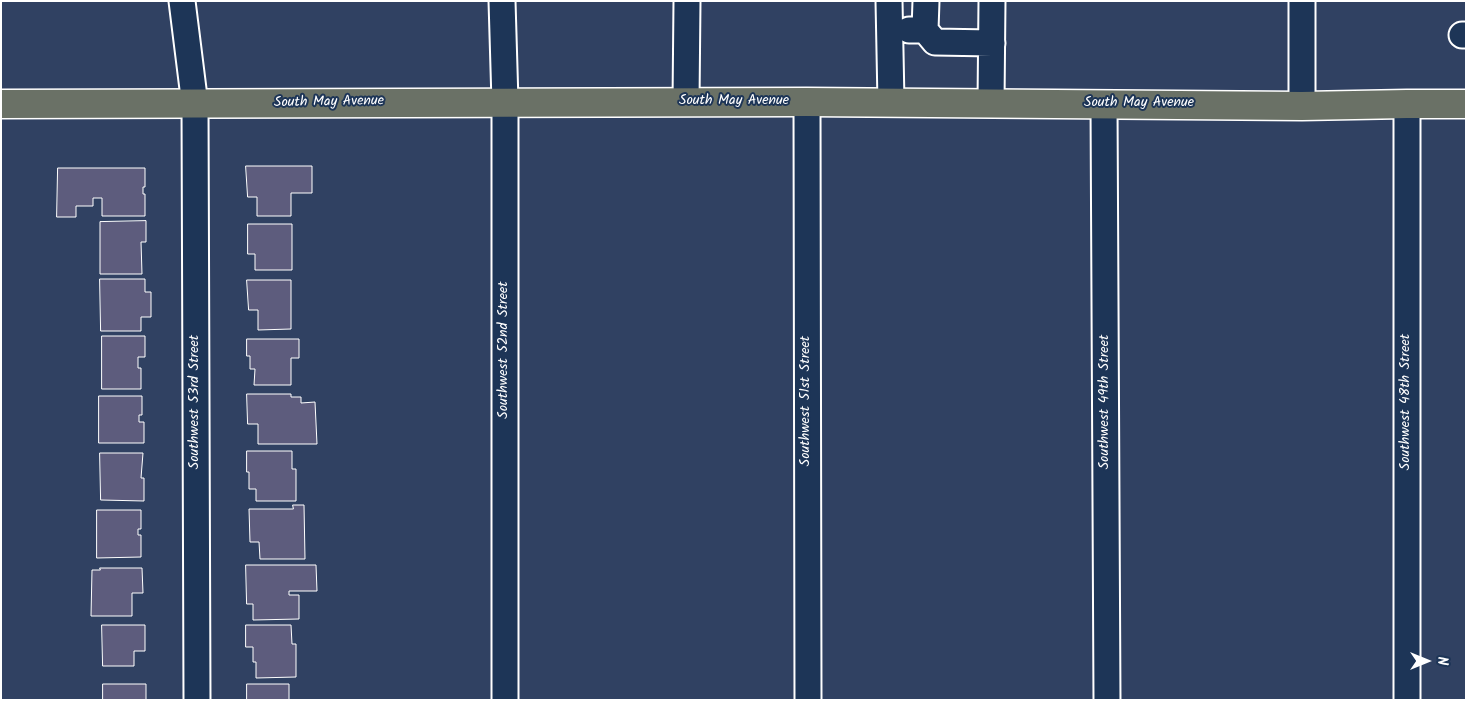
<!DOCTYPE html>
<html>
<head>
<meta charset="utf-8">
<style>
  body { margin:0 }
  #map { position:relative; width:1467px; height:701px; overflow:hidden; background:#304162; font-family:Kalam,sans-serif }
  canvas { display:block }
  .frame { position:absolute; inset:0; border:2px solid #fff; pointer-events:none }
  .north { position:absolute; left:1402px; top:636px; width:50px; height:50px; -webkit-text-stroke:4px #1d3557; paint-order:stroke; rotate:90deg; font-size:14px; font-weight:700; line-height:20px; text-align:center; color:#fff }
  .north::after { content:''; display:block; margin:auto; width:18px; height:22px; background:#fff; clip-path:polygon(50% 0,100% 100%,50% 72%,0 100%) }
</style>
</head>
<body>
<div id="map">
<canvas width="1467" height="701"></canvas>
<div class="frame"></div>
<div class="north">N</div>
</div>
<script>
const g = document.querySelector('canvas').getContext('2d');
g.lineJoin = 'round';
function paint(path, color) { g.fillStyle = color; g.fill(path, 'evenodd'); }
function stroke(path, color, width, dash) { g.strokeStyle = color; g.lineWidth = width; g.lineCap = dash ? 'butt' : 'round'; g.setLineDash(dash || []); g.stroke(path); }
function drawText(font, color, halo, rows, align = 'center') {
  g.font = font + ' Kalam,sans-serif'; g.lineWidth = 4; g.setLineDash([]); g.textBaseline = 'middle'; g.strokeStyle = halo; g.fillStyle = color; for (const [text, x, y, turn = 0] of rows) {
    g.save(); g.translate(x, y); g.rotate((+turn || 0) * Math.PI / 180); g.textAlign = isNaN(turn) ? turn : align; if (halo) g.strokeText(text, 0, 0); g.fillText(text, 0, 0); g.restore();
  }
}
const building = new Path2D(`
  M246,166H312V193H291V216H257V197H248Z
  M58,168H145V187H143V194H145V216H102V198H93V206H76V217H57Z
  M146,221V242H141L142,274H100V222Z
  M248,224H292V270H255V254H248Z
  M100,279H145V292H151V317H141V331H101Z
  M247,280H291V329L258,330V310H249Z
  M102,336H145V357H138V368H141V389H102Z
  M247,339H299V358H291V385H254L255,369H250V356H247Z
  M247,394H291V397H301V403L315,402L317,444H258V424H248Z
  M99,396H142V415H139V422H144V443H99Z
  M247,451H292V469H296V501H256V489H249V472H247Z
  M100,453H143L141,478H144V501L101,500Z
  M293,505H304L305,559H260L259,542H250L249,509H293Z
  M97,510H141V529H138V535H141V557L97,558Z
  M246,565H316L317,591H289V595H299V619L253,620V604H247Z
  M100,568H142L143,593H132V616H91L92,570H100Z
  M102,625H145V651H134V666H103Z
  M246,625H291L292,644H296V677L256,678V662H253V647H246Z
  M103,684H146V700H103Z
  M247,684H289V700H247Z`);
paint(building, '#5d5c7d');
stroke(building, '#fff', 1);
const minor = new Path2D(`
  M182,1L195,105L197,700
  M502,1L505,102V700
  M889,1L891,102
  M1302,1V106
  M909,30H925L926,1
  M925,30L935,42L992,43
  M1462,35H1466
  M686,102L687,1
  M807,102L808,700
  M991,103L992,1
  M1104,104L1107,700
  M1407,104V700`);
const major = new Path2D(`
  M1,104L807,102L1302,106L1407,104H1466`);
stroke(minor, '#fff', 29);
stroke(major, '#fff', 31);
stroke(minor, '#1d3557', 25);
stroke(major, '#6a7166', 28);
drawText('14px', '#fff', '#1d3557', [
  ["South May Avenue",734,102],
  ["South May Avenue",329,103,-1],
  ["South May Avenue",1139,104],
  ["Southwest 52nd Street",505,350,-90],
  ["Southwest 51st Street",807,401,-90],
  ["Southwest 53rd Street",196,402,-90],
  ["Southwest 49th Street",1106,402,-90],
  ["Southwest 48th Street",1407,402,-90]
]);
</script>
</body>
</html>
